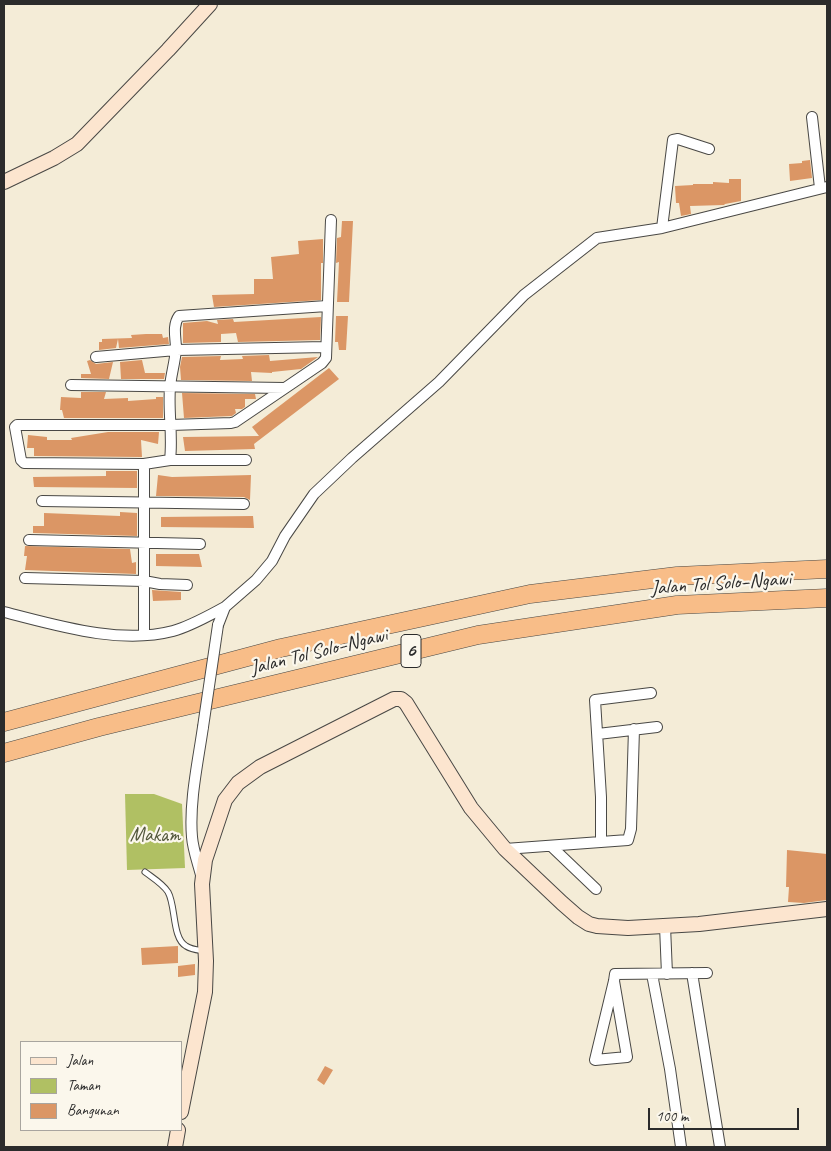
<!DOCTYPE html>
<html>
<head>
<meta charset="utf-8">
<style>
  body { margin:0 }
  #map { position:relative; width:831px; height:1151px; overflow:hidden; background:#f4ecd7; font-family:Caveat,sans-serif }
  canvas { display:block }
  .frame { position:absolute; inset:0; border:5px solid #2b2b2b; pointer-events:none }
  .legend { position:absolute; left:20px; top:1041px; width:162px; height:90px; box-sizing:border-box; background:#fbf7ec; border:1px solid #a8a59f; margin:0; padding:6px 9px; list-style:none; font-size:15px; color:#2b2b2b }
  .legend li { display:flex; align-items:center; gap:10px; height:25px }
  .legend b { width:25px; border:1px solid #a8a59f }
  .scale { position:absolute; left:648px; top:1108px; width:151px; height:22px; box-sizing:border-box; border:2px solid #2b2b2b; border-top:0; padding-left:6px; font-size:15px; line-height:18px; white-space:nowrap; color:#2b2b2b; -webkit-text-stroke:4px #fbf7ec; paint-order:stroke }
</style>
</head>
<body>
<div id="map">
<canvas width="831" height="1151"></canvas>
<div class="frame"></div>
<ul class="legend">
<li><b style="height:6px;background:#fce5cf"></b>Jalan</li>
<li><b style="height:14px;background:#b0c063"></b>Taman</li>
<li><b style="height:14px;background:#db9665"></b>Bangunan</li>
</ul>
<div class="scale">100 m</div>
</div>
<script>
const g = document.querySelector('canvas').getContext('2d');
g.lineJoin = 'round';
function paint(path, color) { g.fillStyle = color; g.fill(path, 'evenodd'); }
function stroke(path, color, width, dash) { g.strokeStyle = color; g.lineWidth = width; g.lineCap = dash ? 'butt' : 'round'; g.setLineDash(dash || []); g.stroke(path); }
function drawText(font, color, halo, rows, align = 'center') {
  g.font = font + ' Caveat,sans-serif'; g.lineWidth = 4.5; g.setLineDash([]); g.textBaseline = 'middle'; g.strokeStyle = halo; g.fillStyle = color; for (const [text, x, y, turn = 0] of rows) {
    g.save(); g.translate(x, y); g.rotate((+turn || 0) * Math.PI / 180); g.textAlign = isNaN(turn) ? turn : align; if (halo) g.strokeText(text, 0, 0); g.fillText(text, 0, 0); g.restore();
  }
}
paint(new Path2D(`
  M125,794H154L182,804L185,868L127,870Z`), '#b0c063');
paint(new Path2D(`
  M810,160L812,178L790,181L789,164L802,163V161Z
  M729,179H741V201L725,204L724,205L690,206L691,214L681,216L679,203H676L675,186L693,185V184H713V182L729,183Z
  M342,221H353L349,302H337L339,262L336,263L337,238L341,237Z
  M323,239V263H321V300L214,307L212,295L254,294V279H273L271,257L299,254L298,241Z
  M336,316H348L346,350H339L338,342H335Z
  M321,317L320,340L238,342L236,333L221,334V342L183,343V323L207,321L218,324L217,320L233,319L234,322Z
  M146,334H162L163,338L168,337L169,344L119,348L118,339L116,348L99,350V342H102V339L132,338L131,335Z
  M269,355L270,361L318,357L301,369L272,372V373L251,372L252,381L181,380L180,367L182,357L221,356L220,360L243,359L242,356Z
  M90,360L96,364L113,362L109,379L81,378V374H91L87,361Z
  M142,360L145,373H165L164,379H121L120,362Z
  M329,368L339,379L254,444L255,449L185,451L183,437L259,436L252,427Z
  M81,392H106L104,399L128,398V401L156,399V397H163V418H64L62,410H60L61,397L81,398Z
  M182,393L255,394L256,399H245V407L242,409H235L236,413L232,416L184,418Z
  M108,432H159L158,444L141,440L142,457L34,456V448H27L28,435L47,437V440H72L71,438Z
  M106,471H137V488L34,487L33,477L106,476Z
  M158,475L172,477L251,475L250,500L244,497L156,496Z
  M120,512L137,513V536L33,533V526H44V513L120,516Z
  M253,516L254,528L161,527V517Z
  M25,546L130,549L132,563L136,562V574L25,570L27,556H24Z
  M156,554H199L202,567L156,566Z
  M152,590L181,592V600L153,601Z
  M787,850L827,854V900L804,903L788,902L789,887H786Z
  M178,946V963L142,965L141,948Z
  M195,964V975L178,977V966Z
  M325,1066L333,1070L324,1085L317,1080Z`), '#db9665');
const lane = new Path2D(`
  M145,872C153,878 163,884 168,892C176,906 172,938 186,946C192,950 199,950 205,951`);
const street = new Path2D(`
  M812,117L820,188
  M662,228L673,140L678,139L709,149
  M327,306L179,316C172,326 176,338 176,349C175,362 171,375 170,387C168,412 173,436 170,460L144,464L24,463L21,460L15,427L17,425H171L231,423L235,422L322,363L326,358L331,220
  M96,357L176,350L325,347
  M71,385L285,388
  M170,460H246
  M42,501L244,504
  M29,540L200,544
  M25,578L144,581L160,584L187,585
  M225,607L256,580L272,561L285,536L314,494L352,458L439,382L524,295L597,238L662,228L827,187
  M4,612C56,625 119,645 173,631C191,626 208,616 225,607L218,625
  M144,634V464
  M598,734L657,727
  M601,842V797L595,700L651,693
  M551,846L596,889
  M505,849L628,840L631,829L634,729
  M201,875C198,863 193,850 192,837C189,802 198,762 203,727
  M665,926L667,974
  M692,973L720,1147
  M652,974L670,1069L681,1147
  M614,981L627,1057L595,1060L614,981L615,974L707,973`);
const secondary = new Path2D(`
  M4,182L54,158L77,144L168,50L210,4
  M181,1112L205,992L206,961L202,884L205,860L225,800L238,783L260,767L394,699H401L406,703L471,808L505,849L562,903L578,917L589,924L597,926L628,928L699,924L827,909
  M175,1147L178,1130`);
const highway = new Path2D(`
  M4,722L281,648L530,594L677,576L827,569
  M4,753L99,727L478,635L677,605L827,598`);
stroke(lane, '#494845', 7);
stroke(street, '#494845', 12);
stroke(secondary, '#494845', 16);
stroke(highway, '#494845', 19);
stroke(lane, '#fff', 5);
stroke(street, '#fff', 10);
stroke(secondary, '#fce5cf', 14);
stroke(highway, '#f8bd88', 18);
const streetBridge = new Path2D(`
  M203,727L218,625`);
stroke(streetBridge, '#494845', 12, []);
stroke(streetBridge, '#fff', 10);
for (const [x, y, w] of [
  [411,651,20]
]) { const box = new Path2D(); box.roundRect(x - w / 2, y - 16.5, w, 33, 4); g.fillStyle = '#fbf7ec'; g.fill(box); stroke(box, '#2b2b2b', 1); }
drawText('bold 19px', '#2b2b2b', null, [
  ["6",411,651]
]);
drawText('20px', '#2b2b2b', '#fbf7ec', [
  ["Jalan Tol Solo–Ngawi",721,584,-4],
  ["Jalan Tol Solo–Ngawi",319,652,-14]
]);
drawText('20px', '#53583c', '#fbf7ec', [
  ["Makam",155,836]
]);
</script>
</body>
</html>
